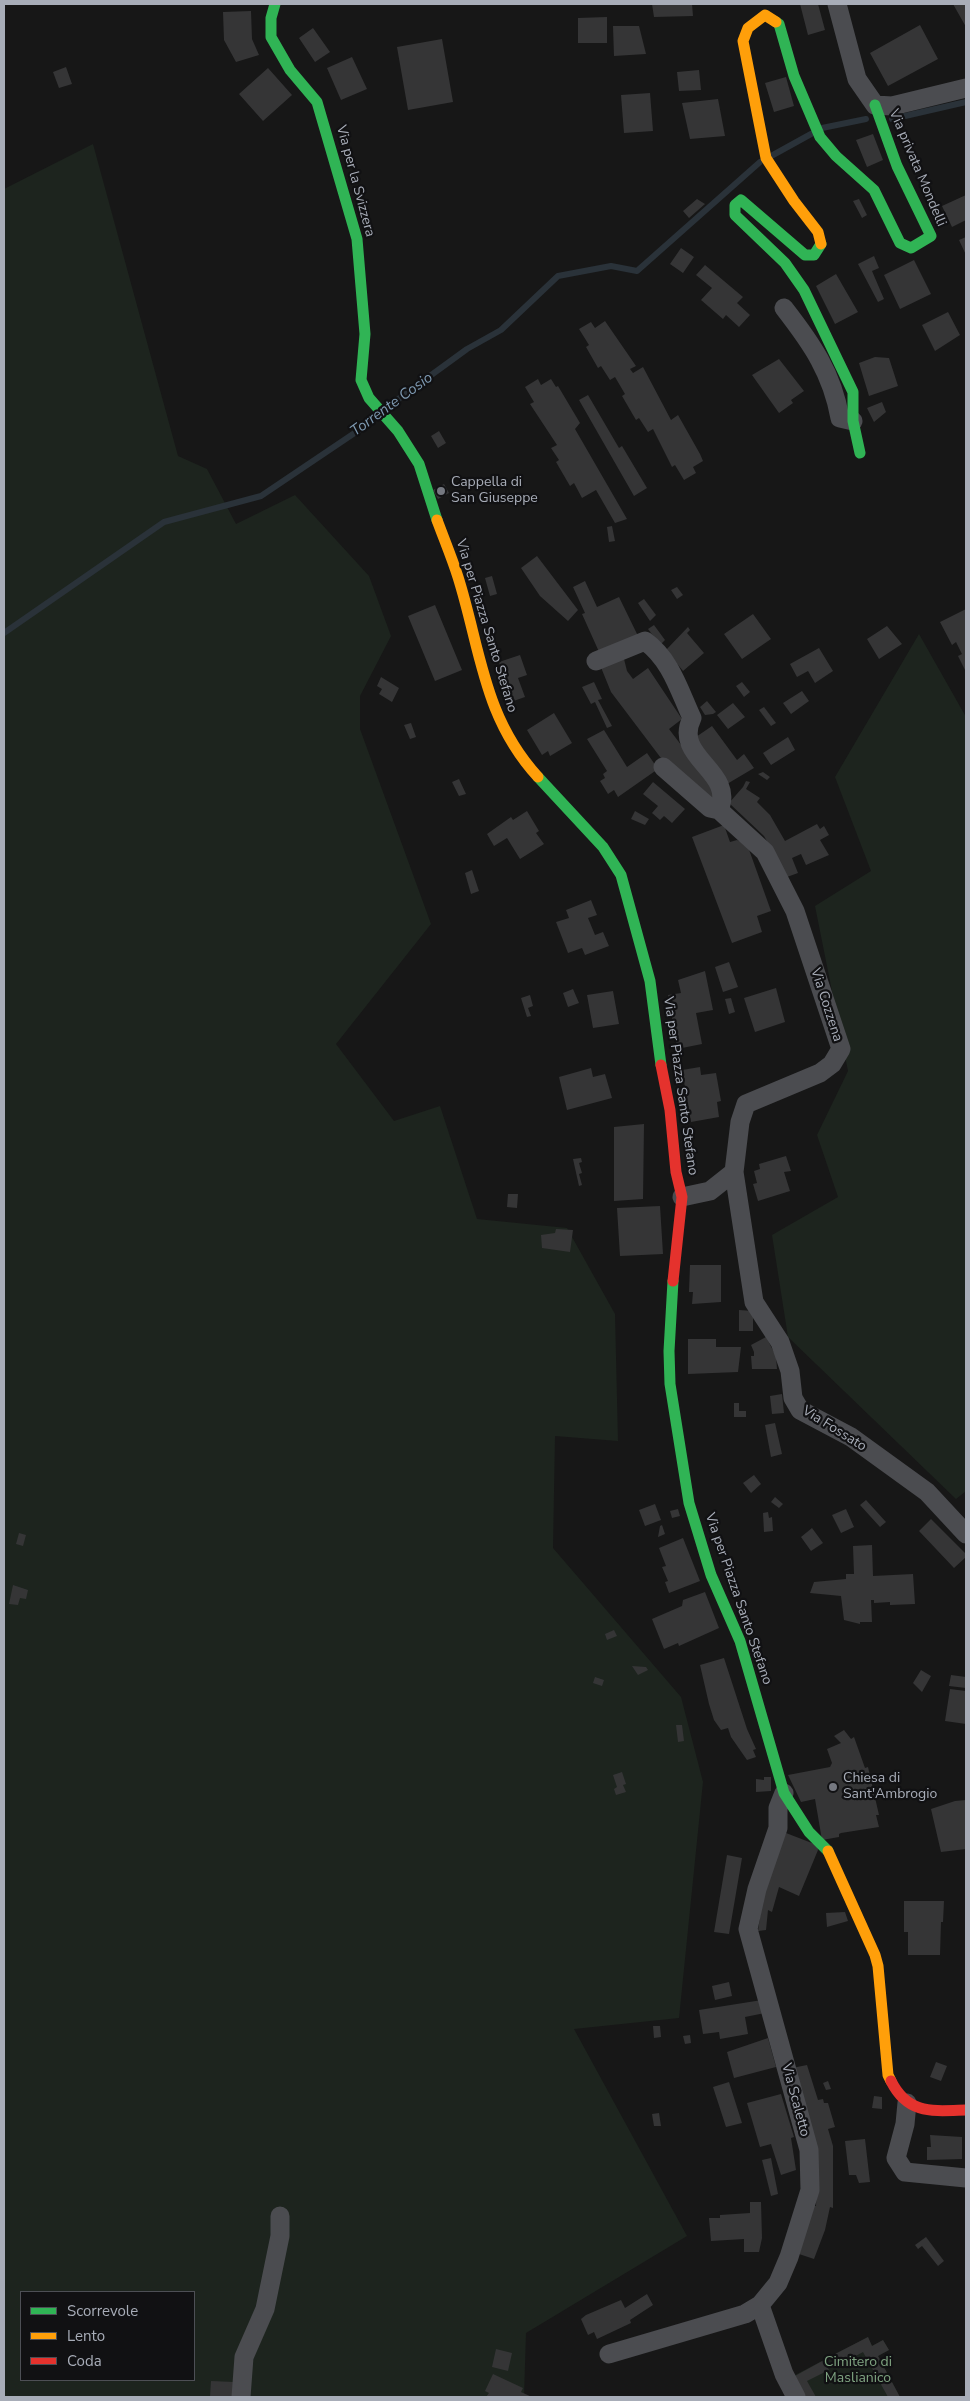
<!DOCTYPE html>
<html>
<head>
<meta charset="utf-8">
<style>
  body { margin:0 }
  #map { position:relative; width:970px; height:2401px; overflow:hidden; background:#171717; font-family:"Nunito Sans",sans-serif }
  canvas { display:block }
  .frame { position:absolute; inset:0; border:5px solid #a8adb8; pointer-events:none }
  .legend { position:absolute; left:20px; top:2291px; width:175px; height:90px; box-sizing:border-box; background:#111113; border:1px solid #4d4f55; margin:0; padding:6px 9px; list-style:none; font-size:15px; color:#a8adb8 }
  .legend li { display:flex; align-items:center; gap:10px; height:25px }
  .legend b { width:25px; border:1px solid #4d4f55 }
</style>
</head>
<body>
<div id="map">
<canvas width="970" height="2401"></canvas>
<div class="frame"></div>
<ul class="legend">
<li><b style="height:6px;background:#30b455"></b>Scorrevole</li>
<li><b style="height:6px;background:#ff9f0a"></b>Lento</li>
<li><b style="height:6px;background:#e5322d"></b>Coda</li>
</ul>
</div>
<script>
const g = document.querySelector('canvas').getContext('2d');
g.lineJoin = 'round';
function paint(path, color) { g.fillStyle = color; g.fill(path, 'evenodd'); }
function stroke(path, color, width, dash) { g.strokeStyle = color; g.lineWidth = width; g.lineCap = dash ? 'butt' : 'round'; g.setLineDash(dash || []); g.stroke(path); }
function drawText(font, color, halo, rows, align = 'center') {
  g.font = font + ' "Nunito Sans",sans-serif'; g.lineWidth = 4.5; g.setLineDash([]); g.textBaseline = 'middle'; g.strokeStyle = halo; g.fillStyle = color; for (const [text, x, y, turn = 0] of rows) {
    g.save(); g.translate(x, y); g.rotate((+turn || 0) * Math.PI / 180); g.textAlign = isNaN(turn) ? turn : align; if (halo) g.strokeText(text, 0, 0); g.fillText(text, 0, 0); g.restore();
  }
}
paint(new Path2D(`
  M93,144L178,456L207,469L236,524L295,495L369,576L391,636L360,696V729L431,924L336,1044L394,1121L440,1106L477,1219L567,1228L615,1314L618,1441L555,1436L553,1548L681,1697L703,1782L679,2018L574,2029L687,2236L526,2333L524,2397H4V189ZM21,2292H194V2380H21Z
  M919,634L966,717V1491L956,1499L788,1337L772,1235L838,1197L817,1135L848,1071L815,906L871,871L835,777Z
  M868,2337L872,2346L883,2340L889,2350L878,2356L900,2397H804L793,2376Z`), '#1d241e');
stroke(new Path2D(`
  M892,119L966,102
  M822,128L866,119
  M773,155L811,134
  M386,408L467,349L501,330L558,276L611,266L637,271L760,162
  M4,633L164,522L261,496L359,430L376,415`), '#2a3239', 6);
paint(new Path2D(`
  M652,4H692L693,16L654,17Z
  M800,4H818L825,30L808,35Z
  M953,4H966V27Z
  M251,11L252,39L259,55L236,62L224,40L223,12Z
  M607,17V43H578V18Z
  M920,25L938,59L888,86L870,53Z
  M613,26H639L646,54L614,56Z
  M313,28L330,52L315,62L299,38Z
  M442,39L453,102L408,110L397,47Z
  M352,57L367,89L341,100L327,68Z
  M66,67L72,84L59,88L53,72Z
  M268,68L292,95L263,121L239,94Z
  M699,70L701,90L679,91L677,72Z
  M786,77L794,106L774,112L765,83Z
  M650,93L653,131L624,133L621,95Z
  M718,99L725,136L690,139L682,103Z
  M873,134L883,160L867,167L856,140Z
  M966,195V220L952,227L942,206Z
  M697,199L705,204L689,218L683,211Z
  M859,199L867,215L862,218L853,201Z
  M966,237V255L959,240Z
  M681,248L694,257L683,273L670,264Z
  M874,256L879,268L872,271L884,299L878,302L858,264Z
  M914,260L931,294L900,309L884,275Z
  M705,265L743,297L737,303L750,315L739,327L726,315L723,319L701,300L712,288L696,275Z
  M836,274L858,312L835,324L816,286Z
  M948,312L960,335L935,351L922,325Z
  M605,321L636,366L630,369L633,373L643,367L671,420L678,415L700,454L703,461L693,467L696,473L684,480L675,465L672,467L653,429L648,432L639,418L636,420L622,396L625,394L615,377L610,380L601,366L598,368L586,347L589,345L579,329L591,322L595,328Z
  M875,357L889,358L898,386L869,396L859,363Z
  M779,359L804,391L791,400L793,403L779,413L752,375Z
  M538,379L541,385L551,379L556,387L558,386L580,423L575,429L627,519L615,523L596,490L582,498L574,483L570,486L556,462L559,460L551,448L557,445L530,404L534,402L525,387Z
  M588,395L619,448L622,446L647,488L634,496L579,400Z
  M882,402L886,412L874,422L867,408Z
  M439,431L446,443L438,448L431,436Z
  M444,484L449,493L438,499L433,490Z
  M612,526L615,541L609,542L607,527Z
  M537,556L578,610L568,621L540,596L521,568Z
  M492,576L497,594L490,596L485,578Z
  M585,581L597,607L619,597L638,636L600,654L582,614L585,613L573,587Z
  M677,587L683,595L677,599L671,590Z
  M644,599L656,615L650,621L638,603Z
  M435,605L462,670L435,681L408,616Z
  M966,609V672L958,656L962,654L956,642L952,645L940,622Z
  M753,614L771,639L742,659L724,634Z
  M654,625L665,640L660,645L648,629Z
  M887,626L902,644L879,659L867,639Z
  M688,627L690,630L687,633L704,653L683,671L666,650Z
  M819,648L833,671L815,683L808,671L797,677L790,664Z
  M520,655L527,675L518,678L525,697L505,704L501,691L506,690L499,662Z
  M623,655L627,671L633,679L648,668L682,719L669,729L719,795L712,801L673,774L611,692L600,665Z
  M381,677L399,688L392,702L379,694L382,689L377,686Z
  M594,682L602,699L598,700L612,726L607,728L595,702L591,704L582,687Z
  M742,682L750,692L744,697L736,686Z
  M802,691L809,701L791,714L783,703Z
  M707,701L716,712L713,714L705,715L700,707Z
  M733,703L745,717L728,729L717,715Z
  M764,707L776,723L771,726L759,710Z
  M554,713L572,743L550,756L548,751L542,755L527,730Z
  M411,723L416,737L410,739L404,725Z
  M712,726L737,760L744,754L754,768L727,784L693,739Z
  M604,730L627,767L647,753L658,769L618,797L614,790L608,794L600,781L605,778L603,774L607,771L587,739Z
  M788,737L795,750L771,765L763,753Z
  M763,772L770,777L767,780L758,774Z
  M459,779L466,794L459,796L452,782Z
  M746,781L750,782L746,789L760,798L757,802L770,815L785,841L817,824L820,829L824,826L829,835L820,840L829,855L806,865L801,854L792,858L798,873L787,877L764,836L729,803L743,787Z
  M653,782L685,809L672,823L664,816L660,820L652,813L658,806L643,794Z
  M527,811L539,831L536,833L544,844L520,859L507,838L494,846L487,834L511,817L513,820Z
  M635,811L649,819L645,825L631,819Z
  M724,825L730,842L737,840L747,844L771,911L757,916L762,932L732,943L692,837Z
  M472,870L479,891L471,894L465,873Z
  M591,900L597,915L588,918L595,935L603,932L609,946L585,955L582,948L568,953L556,922L569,918L566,910Z
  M729,962L738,987L723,992L715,967Z
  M705,971L713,1010L696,1013L702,1044L677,1049L668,995L681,993L678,980Z
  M776,988L785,1022L755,1032L744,998Z
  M573,989L579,1003L568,1007L563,993Z
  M613,991L619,1024L593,1028L587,995Z
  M530,995L533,1006L528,1008L531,1016L527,1017L521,998Z
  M731,998L735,1012L729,1014L725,999Z
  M700,1067L701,1075L716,1073L721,1101L717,1102L719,1117L691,1122L682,1070Z
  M591,1068L593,1077L605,1074L612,1098L567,1110L559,1077Z
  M644,1124L643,1199L614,1201V1127Z
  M786,1156L791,1171L784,1172L790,1191L758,1201L753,1184L757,1183L754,1171L760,1169L759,1164Z
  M581,1158L582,1162L579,1163L582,1173L579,1174L582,1185L579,1186L573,1159Z
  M508,1194H518L517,1208L507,1207Z
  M660,1206L663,1254L620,1256L617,1208Z
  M556,1229L573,1230L570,1252L542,1248L541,1235L555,1233Z
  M690,1265H721V1302L692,1304L693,1292H689Z
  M739,1310L753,1311V1331H739Z
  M766,1337L776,1356L777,1369H752L751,1356H754V1352L751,1345Z
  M688,1339H716V1347H741L738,1372L688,1374Z
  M782,1394L784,1413L772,1414L770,1396Z
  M734,1403H739V1411H746V1417H734Z
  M775,1423L782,1454L771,1457L765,1425Z
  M754,1475L761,1484L751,1493L743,1483Z
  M775,1497L783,1504L779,1508L771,1502Z
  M866,1500L886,1522L880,1527L860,1505Z
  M655,1504L661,1520L645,1526L639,1510Z
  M678,1509L680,1516L672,1518L670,1511Z
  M846,1509L854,1527L841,1533L832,1515Z
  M768,1512L769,1518L772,1517L773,1531L764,1532L763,1513Z
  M931,1519L966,1554V1557L954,1568L919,1531Z
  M662,1525L665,1534L658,1537L660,1526Z
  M812,1528L823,1543L811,1551L801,1537Z
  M19,1533L26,1535L23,1546L16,1544Z
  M683,1538L700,1581L669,1593L665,1582L668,1581L662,1567L666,1566L659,1548Z
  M872,1545L873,1576L913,1574L915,1604L890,1605V1602L874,1603V1600H871L872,1622H860V1624L844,1620L841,1596L810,1593L814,1582L846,1579V1574H854L853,1546Z
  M13,1585L28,1590L26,1599L20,1598L18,1605L9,1604Z
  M705,1592L719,1628L679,1646L678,1643L664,1649L652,1619L682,1606L683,1600Z
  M614,1630L617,1636L607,1640L605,1634Z
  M724,1658L747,1729L756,1749L753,1750L756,1757L747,1760L731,1737L728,1728L721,1730L714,1720L709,1704L700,1665Z
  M632,1666L646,1667L648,1670L638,1675Z
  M921,1670L931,1676L922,1692L913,1683Z
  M951,1675L966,1677V1688L949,1686Z
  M595,1677L604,1680L602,1686L593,1683Z
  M950,1689L966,1691V1724L945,1721Z
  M676,1725H682L684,1741L678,1742Z
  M844,1730L851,1739L854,1737L865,1768L868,1767L879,1815H876L879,1827L841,1833L839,1834V1837L822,1840L815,1799L801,1802L788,1775L830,1767L832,1763L827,1749L841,1743L834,1736Z
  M622,1772L626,1784L623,1785L626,1792L616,1795L614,1789L617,1787L613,1775Z
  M764,1777H771V1791L756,1792V1779L764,1780Z
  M966,1800V1849L941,1852L931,1809L955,1801Z
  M786,1833L817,1845L818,1850L799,1896L779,1887L772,1912L768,1910L766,1930L758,1931L765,1881Z
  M727,1855L742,1858L729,1934L714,1932Z
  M904,1901H944L943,1922H941L940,1955H908V1932H904Z
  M845,1912L848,1921L827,1927L826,1913Z
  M729,1982L732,1996L715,2000L712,1986Z
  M762,2000L765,2013L745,2017L748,2034L720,2039L719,2032L703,2034L699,2010Z
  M653,2026H660L661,2037L654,2038Z
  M690,2035L691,2043L685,2044L683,2036Z
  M768,2038L776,2067L734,2078L727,2052Z
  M936,2062L947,2066L941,2081L930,2077Z
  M807,2065L818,2100L823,2099L824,2103H828L835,2127L828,2129L833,2146V2208L830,2207L825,2230L814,2259L799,2254L813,2206H816L817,2180L792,2068Z
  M828,2081L831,2089L826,2090L823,2083Z
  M729,2082L742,2123L726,2127L713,2087Z
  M781,2094L794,2137L791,2138L796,2170L781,2175L771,2144L760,2147L747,2103Z
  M874,2096L882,2097V2109L872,2108Z
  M659,2113L661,2126H654L652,2114Z
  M930,2135L962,2137V2159L927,2160V2147H931Z
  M865,2139L870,2182L859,2183L856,2175H849L845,2141Z
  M771,2158L778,2194L771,2196L762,2160Z
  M750,2202H761L762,2238L759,2252H744V2239L711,2241L709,2218H720V2215L750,2213Z
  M926,2237L944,2261L938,2266L922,2246L918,2249L915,2245Z
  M647,2294L653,2305L630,2320L631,2323L597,2339L594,2332L588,2335L581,2319L586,2315L621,2300L625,2308Z
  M868,2337L872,2346L883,2340L889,2350L878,2356L900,2397H888L863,2352L841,2364L835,2354Z
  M496,2349L512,2353L508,2371L492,2367Z
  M824,2360L829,2370L807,2381L816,2397H804L793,2377Z
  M493,2374L523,2388L521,2392L532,2397H486L489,2393L485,2391Z
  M211,2381L234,2382V2397H210Z`), '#353536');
stroke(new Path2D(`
  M837,4L857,79L875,105L892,106L966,88
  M784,308C812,344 832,373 840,418L853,421
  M596,661L645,641C671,660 679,690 692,718C672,758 736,771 719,810
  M663,767L710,808L719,810
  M734,1172L754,1302L780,1342L790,1371L793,1398L800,1410L851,1437L927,1492L966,1534
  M682,1197L710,1191L734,1172L740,1122L746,1104L820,1073L832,1064L841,1049L795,911L765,852L719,810
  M784,1793L778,1808V1828L757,1889L748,1929L809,2150L810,2190L789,2257L778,2283L760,2305L784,2374L796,2397
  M907,2103L905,2124L896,2158L905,2172L966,2178
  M609,2354L745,2314L760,2305
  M241,2397L244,2357L265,2309L280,2236V2216`), '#4b4c50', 19);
stroke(new Path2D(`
  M275,4L271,18V37L290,70L317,102L357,239L365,334L361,380L369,398L398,431L419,464L437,520
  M776,22L779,24L794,76L820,137L836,156L874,190L900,243L911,248L931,236L897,166L875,105
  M821,244L814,255H805L741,200L735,205V215L785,263L804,290L853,392V421L860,453
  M538,777L603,847L621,875L650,981L661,1065
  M673,1281L669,1351L670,1384L689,1503L711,1575L740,1641L784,1793L809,1832L828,1851`), '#30b455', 11);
stroke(new Path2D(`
  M776,22L765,15L748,28L743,41L766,158L794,201L818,232L821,244
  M437,520C444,539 452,558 458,577C481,650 483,717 538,777
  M828,1851L875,1955L878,1966L888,2075L891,2081`), '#ff9f0a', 11);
stroke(new Path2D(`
  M661,1065L670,1110L676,1172L682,1197L673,1281
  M891,2081C908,2115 933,2111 966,2110`), '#e5322d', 11);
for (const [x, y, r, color] of [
  [441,491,5,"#757880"],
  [833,1787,5,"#757880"]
]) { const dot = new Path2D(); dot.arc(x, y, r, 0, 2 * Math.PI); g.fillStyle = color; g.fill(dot); stroke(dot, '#111113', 2); }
drawText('14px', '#a8adb8', '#111113', [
  ["Via privata Mondelli",917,168,67],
  ["Via per la Svizzera",355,181,75],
  ["Via per Piazza Santo Stefano",486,626,73],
  ["Via Cozzena",826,1005,72],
  ["Via per Piazza Santo Stefano",680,1086,82],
  ["Via Fossato",834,1429,32],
  ["Via per Piazza Santo Stefano",738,1599,71],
  ["Via Scaletto",795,2100,75]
]);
drawText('14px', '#a8adb8', '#111113', [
  ["Cappella di",451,483],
  ["San Giuseppe",451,499],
  ["Chiesa di",843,1779],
  ["Sant'Ambrogio",843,1795]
], 'left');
drawText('14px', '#7fa381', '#111113', [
  ["Cimitero di",858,2363],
  ["Maslianico",858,2379]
]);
drawText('italic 15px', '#7f9bb3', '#111113', [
  ["Torrente Cosio",392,405,-36]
]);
</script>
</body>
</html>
